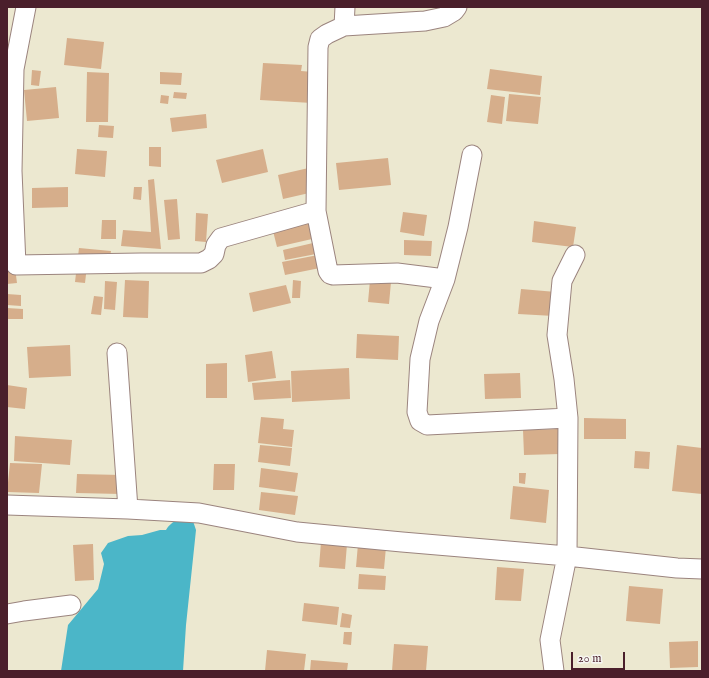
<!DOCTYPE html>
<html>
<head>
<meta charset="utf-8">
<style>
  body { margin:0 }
  #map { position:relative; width:709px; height:678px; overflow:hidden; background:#ece8d0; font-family:"IM FELL English",serif }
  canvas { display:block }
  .frame { position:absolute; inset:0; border:8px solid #4a1f2b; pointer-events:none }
  .scale { position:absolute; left:571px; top:652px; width:54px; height:18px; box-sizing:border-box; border:2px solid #4a1f2b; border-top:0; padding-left:5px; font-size:12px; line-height:14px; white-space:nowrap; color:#4a1f2b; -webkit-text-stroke:3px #f6f6f2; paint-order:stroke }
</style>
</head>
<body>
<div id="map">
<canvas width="709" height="678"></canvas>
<div class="frame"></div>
<div class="scale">20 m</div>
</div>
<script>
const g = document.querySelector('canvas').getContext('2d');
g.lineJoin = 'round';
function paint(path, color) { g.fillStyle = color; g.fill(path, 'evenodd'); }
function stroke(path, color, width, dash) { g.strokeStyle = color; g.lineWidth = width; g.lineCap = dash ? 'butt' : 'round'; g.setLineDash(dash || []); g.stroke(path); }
paint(new Path2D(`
  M192,518L196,530L186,625L183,671H61L68,625L98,589L104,564L101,553L108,543L128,536L142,535L160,530H166C173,519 180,519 192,518Z`), '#4bb6c8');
paint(new Path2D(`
  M67,38L104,42L101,69L64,65Z
  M263,63L302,65L301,71L313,72L312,103L260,100Z
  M490,69L542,76L540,95L487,89Z
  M32,70L41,71L39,86L31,85Z
  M87,72L109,73L108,122H86Z
  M160,72L182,73L181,85L160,84Z
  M56,87L59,118L27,121L24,90Z
  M174,92L187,93L186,99L173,98Z
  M509,94L541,97L538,124L506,121Z
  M161,95L169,96L168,104L160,103Z
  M491,95L505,97L502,124L487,122Z
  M206,114L207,128L172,132L170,118Z
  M99,125L114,126L113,138L98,137Z
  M149,147H161V167L149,166Z
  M77,149L107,151L105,177L75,174Z
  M263,149L268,172L222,183L216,160Z
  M388,158L391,185L339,190L336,163Z
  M313,167L318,191L283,199L278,175Z
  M154,179L161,249L121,246L123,230L151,232L148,180Z
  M68,187V207L32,208V188Z
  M134,187H142L141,200L133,199Z
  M177,199L180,239L168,240L164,200Z
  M403,212L427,215L424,236L400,232Z
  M196,213L208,214L206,242L195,241Z
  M307,215L312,239L277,247L271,223Z
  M102,220H116V239H101Z
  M534,221L576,227L573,247L532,242Z
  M404,240L432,241L431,256L404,255Z
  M313,243L316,254L285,260L283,250Z
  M79,248L111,251L110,257L87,266L85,283L75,282Z
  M318,255L320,268L285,275L282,262Z
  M15,268L17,283L7,284V269Z
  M125,280L149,281L148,318L123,317Z
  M293,280L301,281L300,298H292Z
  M370,280L391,282L389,304L368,302Z
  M105,281L117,282L115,310L104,309Z
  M286,285L291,303L253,312L249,293Z
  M521,289L556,292L554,316L518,314Z
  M7,294L21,295V306L7,305Z
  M94,296L103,297L101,315L91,314Z
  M7,308L23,309V319H7Z
  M357,334L399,336L398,360L356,358Z
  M70,345L71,376L29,378L27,347Z
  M272,351L276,378L248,382L245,355Z
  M227,363V398H206V364Z
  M349,368L350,399L292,402L291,371Z
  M520,373L521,398L485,399L484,374Z
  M290,380L291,398L254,400L252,383Z
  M7,385L27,388L25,409L7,407Z
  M261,417L284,419L283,429L294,430L292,447L258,443Z
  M584,418L626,419V439H584Z
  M559,429L560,454L524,455L523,430Z
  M15,436L72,440L70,465L14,461Z
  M260,445L292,448L290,466L258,462Z
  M677,445L702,448V494L672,491Z
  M635,451L650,452L649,469L634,468Z
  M10,463L42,464L39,493L7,492Z
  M214,464H235L234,490H213Z
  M261,468L298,473L295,492L259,487Z
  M519,473H526L525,484L519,483Z
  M77,474L122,475L121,494L76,493Z
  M513,486L549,490L546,523L510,519Z
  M261,492L298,496L295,515L259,510Z
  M321,542L347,544L345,569L319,567Z
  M93,544L94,580L75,581L73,545Z
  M358,544L386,547L384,569L356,567Z
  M497,567L524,569L521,601L495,600Z
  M359,574L386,576L385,590L358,589Z
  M629,586L663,589L660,624L626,621Z
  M304,603L339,607L337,625L302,621Z
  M342,613L352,615L350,628L340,627Z
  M344,632H352L351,645L343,644Z
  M698,641V667L670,668L669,642Z
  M394,644L428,646L426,671H392Z
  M267,650L306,654L304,671H265Z
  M311,660L348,663L347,671H310Z`), '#d6ae8b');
const street = new Path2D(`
  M344,26L345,7
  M316,211L318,47L320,39L327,34L344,26L425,21L444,17L454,11L457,7
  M7,255L16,265L141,263H201L209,259L214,254L216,245L221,238L316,211L328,271L330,274L333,275L397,273L445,279L429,321L420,359L417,412L420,421L427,425L568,418L567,556L550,640L554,671
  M16,265L12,171L14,69L26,7
  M445,279L458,227L472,155
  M117,353L128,509
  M568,418L564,379L557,335L562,281L575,255
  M7,505L128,509L199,513L297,532L402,542L567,556L677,568L702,569
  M7,614L24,611L71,605`);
stroke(street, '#9b847e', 21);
stroke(street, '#fff', 19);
</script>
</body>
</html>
